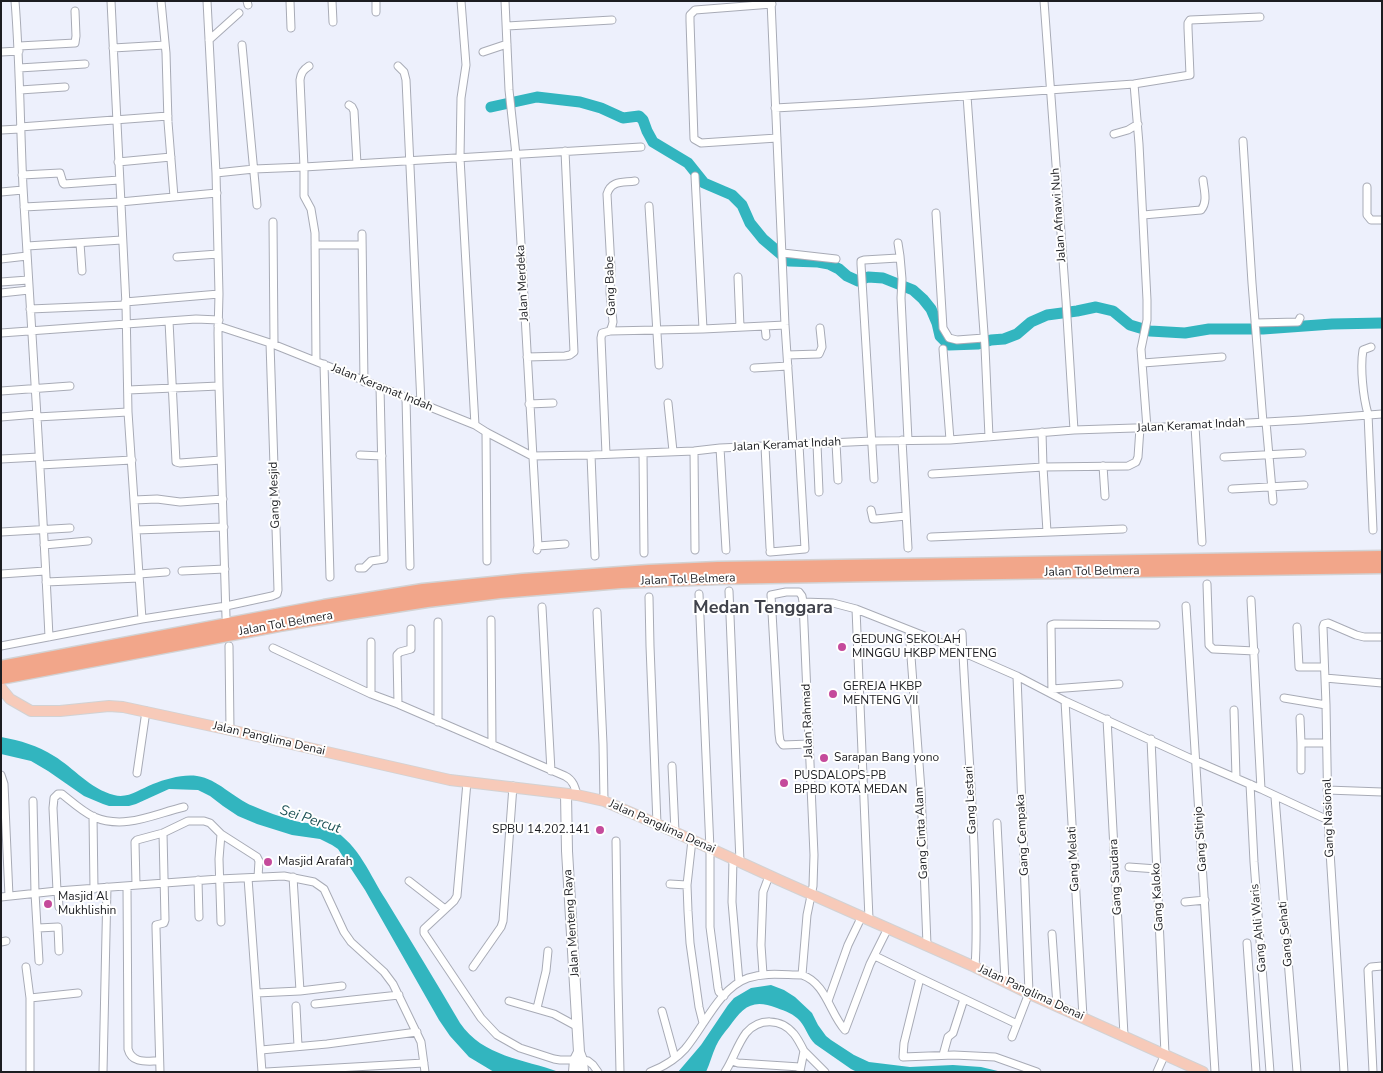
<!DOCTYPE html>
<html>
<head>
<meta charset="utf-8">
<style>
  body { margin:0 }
  #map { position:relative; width:1383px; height:1073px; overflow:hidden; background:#edf0fc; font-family:"Nunito Sans",sans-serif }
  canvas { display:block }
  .frame { position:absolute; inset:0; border:2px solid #1c1d21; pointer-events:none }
</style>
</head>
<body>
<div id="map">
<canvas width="1383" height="1073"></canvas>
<div class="frame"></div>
</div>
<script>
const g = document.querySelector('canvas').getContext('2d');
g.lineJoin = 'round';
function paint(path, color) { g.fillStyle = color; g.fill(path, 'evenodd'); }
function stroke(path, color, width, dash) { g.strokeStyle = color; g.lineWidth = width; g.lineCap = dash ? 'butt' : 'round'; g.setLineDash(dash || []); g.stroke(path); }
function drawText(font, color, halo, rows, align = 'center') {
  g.font = font + ' "Nunito Sans",sans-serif'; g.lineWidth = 4; g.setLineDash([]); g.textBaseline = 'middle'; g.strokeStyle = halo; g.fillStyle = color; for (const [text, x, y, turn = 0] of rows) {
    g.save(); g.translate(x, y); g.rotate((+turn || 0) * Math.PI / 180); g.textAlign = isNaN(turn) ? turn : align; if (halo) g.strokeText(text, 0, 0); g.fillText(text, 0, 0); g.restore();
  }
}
paint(new Path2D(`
  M1,737C21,741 37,745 54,756C74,768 90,789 114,795C128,799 140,789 153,784C166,779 183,774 197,776C218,779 233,798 253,806C266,812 281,817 295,821C307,824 322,823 332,829C360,846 369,874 386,900C411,941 436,982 460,1023C483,1057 524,1059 559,1072H494L469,1057L450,1036L439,1020L365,890L338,849L332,845L320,839L292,835L257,824L238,816L223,806L210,796L198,790L169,789L136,804L129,806H109L103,804L84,796L48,771L31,761L1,754Z
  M771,985L784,990L795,997L812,1013L818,1025L826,1036L831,1040L854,1055L869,1062L910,1067L953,1065L981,1067L1002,1072H857L851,1069L815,1044C808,1037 806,1028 800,1021C794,1014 785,1011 777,1008C751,998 743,1008 729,1027C724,1033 719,1039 716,1046C712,1055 710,1063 706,1072H678L701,1045L728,1005L734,998L751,988Z`), '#32b5bf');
stroke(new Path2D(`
  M491,107L537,97L580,102L601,108L623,118L639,116L643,120L647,131L653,142L688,163L704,183L732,195L742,205L750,223L763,239L789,261L818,262L829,264L839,269L847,276L858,281L868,277L883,278L913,290L923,299L931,309L937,323L940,336L949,345L978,344L991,340L1004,339L1017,334L1031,322L1047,315L1077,311L1096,307L1113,311L1130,325L1150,331L1185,333L1209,329H1263L1332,324L1382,323`), '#32b5bf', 11);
const street = new Path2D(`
  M15,1C20,63 20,125 23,187C32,337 42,487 49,637
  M111,1L126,305L128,412L142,619
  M161,1L166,53L168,122L174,197
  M207,1L216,173L219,294L218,333L219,386L226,617
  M247,1L248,5
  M290,1L291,28
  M332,1L333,22
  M376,1V12
  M461,1L466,65L461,98L460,158L475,425
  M505,1L509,90L516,155L538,546L537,550
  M771,1L785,325L793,445
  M1044,1L1066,301L1074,430
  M772,4L695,10L690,15V21L694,139L701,143L777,138
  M507,26L612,20
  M209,40L239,13
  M242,45L257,205
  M19,46L75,43L76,36L75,11
  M113,48L165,45
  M1,52L19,51
  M483,52L507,44
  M309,66C303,70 301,73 300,80L304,167L641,147
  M398,66L404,72L406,80L421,404
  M19,68L85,64
  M1134,84L1139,144L1147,300V320L1141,349L1147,428
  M20,90L65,87
  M967,96L985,347L989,437
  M349,105L352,107L354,111L357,164
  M775,108L865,103L1134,84L1190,75L1188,28V23L1190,20L1260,17
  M20,127L168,116
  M1,130L20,129
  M1114,134L1128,130L1138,124
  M1243,141L1252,283L1263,422
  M118,162L171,157
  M216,173L254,169L304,167V196L311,209L315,233L316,361
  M22,175L60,173L63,183L64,184L119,180
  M695,176L703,329
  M1367,187V215L1371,220H1382
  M1,192L23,190
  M649,206L659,365
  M24,207L120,202L217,193
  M936,213L943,328L949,338L957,340L984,338
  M1143,215L1201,210C1208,202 1204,190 1203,180
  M273,222L274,344
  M362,234L364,382
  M80,243L82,271
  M315,245H362
  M27,246L122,240
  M783,253L836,259
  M900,256L902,279L901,298L908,440
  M177,257L218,254
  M1,259L27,256
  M738,277L740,327
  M1,282L28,280
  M1,293L29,290
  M125,302L219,294
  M30,309L126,305
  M169,321L176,462L180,463L221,460
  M1255,323L1298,322L1300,318
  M218,326L270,343L475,425L486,432L532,456L591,455L694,451L720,448L872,441L950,440L1074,430L1195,426L1302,420L1382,414
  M765,326L766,336
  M610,331L703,329L785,325
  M1,333L196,319L219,320
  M1371,347L1363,350C1360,367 1363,397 1368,414L1373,530
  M943,349L950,440
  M787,355L819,354L822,347L820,328
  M527,357L565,356L570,355L574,352L565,151
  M1143,363L1222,357
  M324,364L330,577
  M754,368L788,366
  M128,390L219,386
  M1,391L70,386
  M406,398L410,566
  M668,403L673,451
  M529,404L553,403
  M1,417L37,414
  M37,417L128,412
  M1266,422L1273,501
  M1195,426L1202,542
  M486,432L487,561
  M1042,432L1043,467L1047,532
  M902,440L908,548
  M836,443L838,480
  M817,444L819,492
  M765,446L770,548
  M720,448L726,550
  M694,451L695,550
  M643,453L644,553
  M606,454L601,338L602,333L610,331L612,326L613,322L610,293L611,268L607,194C611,180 623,183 635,181
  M360,455L382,456
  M591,455L595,556
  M1224,457L1302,453
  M1,459L39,457
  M40,465L132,460
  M1103,466L1105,496
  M932,474L1043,467L1128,466L1136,462L1138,457L1140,428
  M874,479L861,264V261L864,260L898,258L900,256L898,243
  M1232,489L1304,485
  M134,500L157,499L180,502L223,499
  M871,510L873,519H876L906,516
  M136,530L224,527
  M1,532L70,528
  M931,537L1123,529
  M44,545L88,541
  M538,546L565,544
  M770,552L805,549L799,445
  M359,568H364L371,561L384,559L380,387
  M182,571L225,569
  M1,574L45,571
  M139,574L166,572
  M46,582L139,578
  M1207,584L1209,645L1213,649L1255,651
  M729,591L740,862
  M699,594L710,849V927L718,988L719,992L724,996
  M649,597L650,646L657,824
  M1251,600L1261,789
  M803,602L833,603L856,609L937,641L1017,676L1065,701L1196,761L1261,789L1328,820
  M1186,606L1215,1072
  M542,607L551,771
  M856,609L869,919
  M597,612L603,744L604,801
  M491,620L492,745
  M438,622V722
  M1297,627L1299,667H1324
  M909,630L921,790L927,945
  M962,633C965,703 971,774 974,845C975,886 978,926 975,967
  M371,642V694
  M1,646L142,619L226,606L272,596L277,594L278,590L270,343
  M229,646L230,730
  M273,648L371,694L398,704L565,776C573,780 575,787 577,795
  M1325,678L1382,683
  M1052,689L1119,684
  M1052,694L1051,625L1054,624L1156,625
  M1284,698L1326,705
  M1065,701L1083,1017
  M398,704L397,655L400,652L411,649V629
  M1234,710L1236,777
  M1300,718L1301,743
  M1107,719L1124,1035
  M1151,739L1165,1054L1157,1072
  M672,766L675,832
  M1301,770V743H1326
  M137,773L146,711
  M1,775L4,784L9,896
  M467,782L457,896L454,901L424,929V933L481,1018L497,1035L520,1048L554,1059L560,1060H582L588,1061L593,1065L598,1072
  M1250,784L1254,862L1270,1072
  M1327,790L1382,792
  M1275,797L1297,1072
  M33,801L35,893L39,961
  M93,816L94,889
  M997,823L1005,981
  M221,834L219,859L221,922
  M692,840L687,885L688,911L690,943L699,1007L703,1023
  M616,841L618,985L620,1072
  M733,859L732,902L739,982
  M1129,867L1157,869
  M293,877L300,991L342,986
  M248,878L262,1072
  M198,880L199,917
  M409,881L445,909
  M670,884L687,885
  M136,885L135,842L137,840L163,833L188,821H204L210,823L221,834L257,857L259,861L258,877
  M127,886L128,1049C132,1064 147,1061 159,1061
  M57,891L53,808L54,798L58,794H62C72,802 83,812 94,817C125,830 154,814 184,807
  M58,891L59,907
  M1,897L57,891L219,879L284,876L314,882L324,889L344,932L351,942L384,972L393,984L421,1042L425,1072
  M1185,902L1205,900
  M38,928L58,927L59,951
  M1052,934L1057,1006
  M1,942L6,941
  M1247,943L1256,1072
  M875,956L920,978L1017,1024
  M26,967L30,998V1072
  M473,967L501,927L503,921L513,786
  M763,974L761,945L763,892L769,876
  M802,975L807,915L813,886L814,855L803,602L802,596L799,592H786L771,595L779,734L780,741L783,745L809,744
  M920,978L904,1043L903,1057L954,1055L995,1057L1037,1072
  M257,993L300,991
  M30,998L78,993
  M509,1001L554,1014L578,1027
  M828,1001L848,945L862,916
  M315,1004L399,995
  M296,1006L298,1046
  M537,1008L546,971L548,951
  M662,1011L675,1058
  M1012,1037L1029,993L1017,676
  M261,1050L327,1044L417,1032
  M943,1055L948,1037L953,1033L964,999
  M732,1061L738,1063L800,1067
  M800,1071L804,1051L825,1072
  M103,1072L107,887
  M160,1072L156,928V925L164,923L165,920L163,833
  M266,1072L424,1063
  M650,1072C663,1067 675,1060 685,1049C704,1027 719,988 748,978C766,972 784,975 802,975C826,983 830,1014 845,1030L870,964L888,928
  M725,1072C733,1060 737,1045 746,1033C759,1018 781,1018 794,1034C798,1039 801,1045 804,1051
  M1344,1072L1328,820L1326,705L1323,627L1324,624L1328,623L1356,635L1364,637H1382
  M1373,1072L1368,970L1371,967L1382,966`);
const secondary = new Path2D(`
  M566,794L567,851L579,1052L582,1060L583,1072
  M574,1072L575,1060L579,1052`);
const primary = new Path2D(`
  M1,688L10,699L31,711H60L109,706L123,707L230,730L450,780L577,795L604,801L657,824L779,880L975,967L1032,995L1203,1072`);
const highway = new Path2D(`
  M1,667L324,606L423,590L523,580L649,571L718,568L1382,557
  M1,678L280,625L350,613L427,601L500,592L621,582L718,578L874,575L1382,567`);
stroke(street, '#a8abb6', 9);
stroke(secondary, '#a8abb6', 12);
stroke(primary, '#d2d2d3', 12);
stroke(highway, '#d2d2d3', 15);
stroke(street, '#fff', 7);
stroke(secondary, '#fff', 10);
stroke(primary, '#f7cab9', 10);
stroke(highway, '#f2a68a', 12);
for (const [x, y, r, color] of [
  [842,647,5,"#c54a9b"],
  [833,694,5,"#c54a9b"],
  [824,758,5,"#c54a9b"],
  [784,783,5,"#c54a9b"],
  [600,830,5,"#c54a9b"],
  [268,862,5,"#c54a9b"],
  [48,904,5,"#c54a9b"]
]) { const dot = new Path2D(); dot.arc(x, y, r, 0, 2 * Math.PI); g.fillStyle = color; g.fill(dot); stroke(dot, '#fff', 2); }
drawText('12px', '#1c1d21', '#fff', [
  ["Jalan Afnawi Nuh",1059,215,-94],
  ["Jalan Merdeka",523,283,-93],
  ["Gang Babe",611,286,-92],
  ["Jalan Keramat Indah",382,388,22],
  ["Jalan Keramat Indah",1191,426,-3],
  ["Jalan Keramat Indah",787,445,-3],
  ["Gang Mesjid",275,495,-92],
  ["Jalan Tol Belmera",1092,572,-1],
  ["Jalan Tol Belmera",688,580,-2],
  ["Jalan Tol Belmera",286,624,-10],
  ["Jalan Rahmad",808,721,-92],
  ["Jalan Panglima Denai",269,739,13],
  ["Gang Lestari",971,800,-93],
  ["Gang Nasional",1329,818,-92],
  ["Jalan Panglima Denai",662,827,24],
  ["Gang Cinta Alam",922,833,-93],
  ["Gang Cempaka",1023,835,-93],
  ["Gang Sitinjo",1201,839,-94],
  ["Gang Melati",1074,859,-93],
  ["Gang Saudara",1116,877,-93],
  ["Gang Kaloko",1158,897,-93],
  ["Jalan Menteng Raya",572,923,-94],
  ["Gang Ahli Waris",1259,928,-95],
  ["Gang Sehati",1286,934,-95],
  ["Jalan Panglima Denai",1031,993,25]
]);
drawText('12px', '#1c1d21', '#fff', [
  ["GEDUNG SEKOLAH",852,640],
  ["MINGGU HKBP MENTENG",852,654],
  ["GEREJA HKBP",843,687],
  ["MENTENG VII",843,701],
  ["Sarapan Bang yono",834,758],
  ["PUSDALOPS-PB",794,776],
  ["BPBD KOTA MEDAN",794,790],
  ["SPBU 14.202.141",590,830,"right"],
  ["Masjid Arafah",278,862],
  ["Masjid Al",58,897],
  ["Mukhlishin",58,911]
], 'left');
drawText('italic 14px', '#1b5155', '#fff', [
  ["Sei Percut",310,820,18]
]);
drawText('bold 18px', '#40424b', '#fff', [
  ["Medan Tenggara",763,609]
]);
</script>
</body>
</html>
